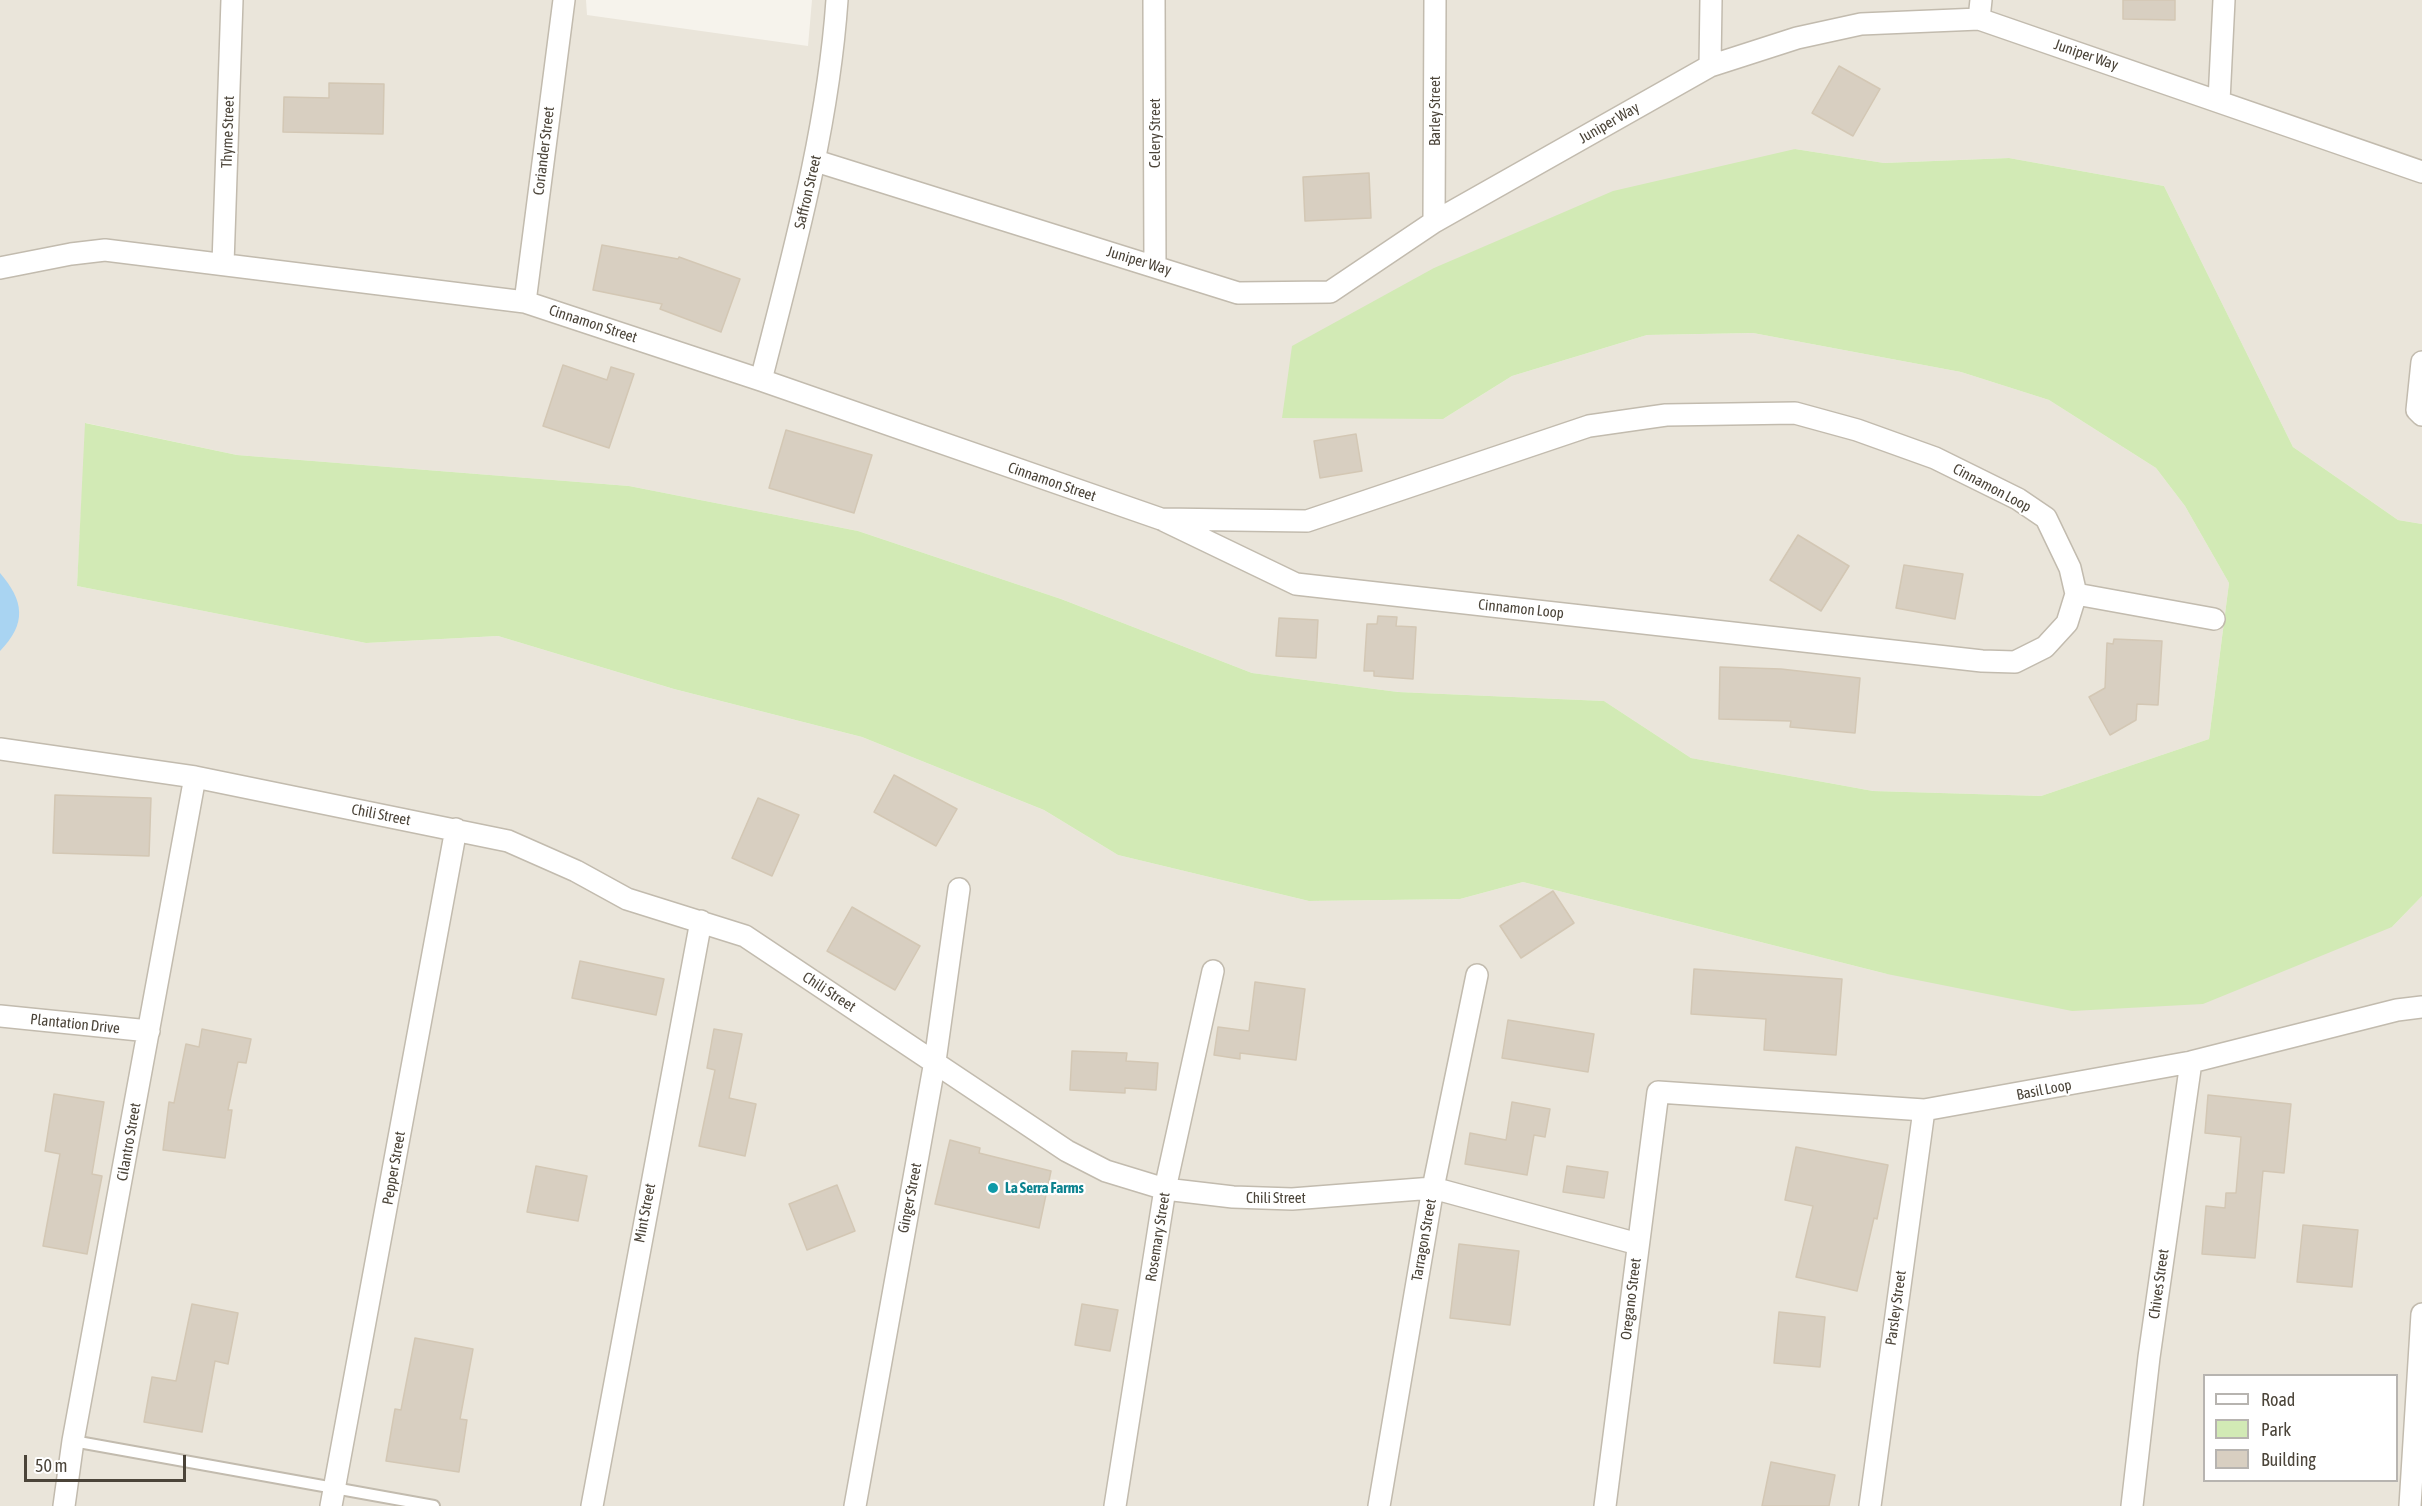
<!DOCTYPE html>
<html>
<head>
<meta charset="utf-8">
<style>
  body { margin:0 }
  #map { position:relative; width:2422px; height:1506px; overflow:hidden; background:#f6f3ec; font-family:"Asap Condensed",sans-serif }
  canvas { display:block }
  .legend { position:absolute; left:2203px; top:1374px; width:195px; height:108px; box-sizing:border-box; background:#fff; border:2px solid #b7b4b0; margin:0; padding:8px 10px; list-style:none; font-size:18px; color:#4b4439 }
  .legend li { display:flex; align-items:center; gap:12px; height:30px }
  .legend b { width:30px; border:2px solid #b7b4b0 }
  .scale { position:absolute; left:24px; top:1455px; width:162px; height:27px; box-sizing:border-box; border:3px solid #4b4439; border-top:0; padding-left:8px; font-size:18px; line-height:21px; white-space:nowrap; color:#4b4439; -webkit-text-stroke:4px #fff; paint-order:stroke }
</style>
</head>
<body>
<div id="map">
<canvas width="2422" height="1506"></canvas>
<ul class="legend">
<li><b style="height:8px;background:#fff"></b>Road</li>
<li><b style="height:16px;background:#d2eab5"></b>Park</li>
<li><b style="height:16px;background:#d8cfc1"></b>Building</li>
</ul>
<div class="scale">50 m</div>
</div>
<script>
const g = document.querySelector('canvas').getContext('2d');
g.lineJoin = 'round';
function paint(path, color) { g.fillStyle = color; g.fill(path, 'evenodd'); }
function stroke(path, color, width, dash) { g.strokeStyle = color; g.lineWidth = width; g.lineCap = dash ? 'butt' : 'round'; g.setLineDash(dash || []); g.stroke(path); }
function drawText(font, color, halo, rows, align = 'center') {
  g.font = font + ' "Asap Condensed",sans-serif'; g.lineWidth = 4.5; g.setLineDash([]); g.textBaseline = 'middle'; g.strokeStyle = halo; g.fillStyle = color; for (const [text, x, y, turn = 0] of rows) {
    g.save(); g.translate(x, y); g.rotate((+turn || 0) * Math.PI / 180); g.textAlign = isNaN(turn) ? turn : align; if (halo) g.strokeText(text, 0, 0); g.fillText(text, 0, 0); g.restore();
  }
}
paint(new Path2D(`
  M0,0H586L587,15L808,46L812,0H2422V524L2398,520L2293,447L2164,186L2009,158L1884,163L1795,149L1443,419L1512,376L1647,335L1753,333L1961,372L2049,400L2156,468L2185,506L2229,583L2209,739L2041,796L1873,791L1691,758L1604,701L1398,692L1252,673L1061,599L858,531L629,486L237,455L86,423L77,586L366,643L498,636L674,689L862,737L1044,810L1118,855L1309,901L1460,899L1523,882L1887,974L2392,927L2422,896V1506H0ZM2204,1376H2396V1480H2204Z`), '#eae5da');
paint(new Path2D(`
  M1795,149L1884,163L2009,158L2164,186L2293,447L2398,520L2422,524V896L2392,927L2203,1004L2072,1011L1887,974L1523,882L1460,899L1309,901L1118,855L1044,810L862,737L674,689L498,636L366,643L77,586L85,423L237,455L629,486L858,531L1061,599L1252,673L1398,692L1604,701L1691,758L1873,791L2041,796L2209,739L2229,583L2185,506L2156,468L2049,400L1961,372L1753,333L1647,335L1512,376L1443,419L1282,418L1292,346L1434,268L1613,191Z`), '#d2eab5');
paint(new Path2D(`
  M0,573C24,601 27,623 0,651Z`), '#a9d4f2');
const building = new Path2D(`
  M2123,0H2175V20L2123,19Z
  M1839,66L1880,89L1853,136L1812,113Z
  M329,83L384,84L383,134L283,132L284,97L329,98Z
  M1369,173L1371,218L1305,221L1303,177Z
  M602,245L678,259L679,257L740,279L721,332L660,309L662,304L593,290Z
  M563,365L607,380L611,367L634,374L609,448L543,426Z
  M786,430L872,455L854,513L769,488Z
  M1356,434L1362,471L1320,478L1314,441Z
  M1798,535L1849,566L1821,611L1770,580Z
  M1904,565L1963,574L1955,619L1896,608Z
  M1378,616L1397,617L1396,626L1416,627L1413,679L1374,676V671H1364L1367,624H1377Z
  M1279,618L1318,620L1316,658L1276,656Z
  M2114,639L2162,641L2158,705L2137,704L2136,720L2110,735L2089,697L2105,688L2107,643L2113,644Z
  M1720,667L1781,669L1860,678L1855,733L1790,727L1791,721L1719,719Z
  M894,775L957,809L936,846L874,812Z
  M55,795L151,798L149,856L53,853Z
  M758,798L799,815L772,876L732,858Z
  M1553,891L1574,923L1521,958L1500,926Z
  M852,907L920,946L895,990L827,951Z
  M580,961L664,979L656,1015L572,998Z
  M1694,969L1842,979L1836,1055L1764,1050L1766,1019L1691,1014Z
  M1255,982L1305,989L1296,1060L1240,1053V1059L1214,1055L1218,1027L1249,1031Z
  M1508,1020L1594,1034L1588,1072L1502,1058Z
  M202,1029L251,1039L246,1063L238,1062L228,1110H232L225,1158L163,1150L169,1102L174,1103L186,1044L199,1047Z
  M714,1029L742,1034L729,1098L756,1104L745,1156L699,1146L715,1070L707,1068Z
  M1072,1051L1127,1053L1126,1061L1158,1063L1156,1090L1125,1088V1093L1070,1090Z
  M54,1094L104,1102L92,1174L102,1176L87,1254L43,1246L60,1154L45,1151Z
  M2208,1095L2291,1104L2284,1173L2263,1171L2255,1258L2202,1254L2206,1206L2225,1208L2226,1193H2236L2241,1137L2205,1133Z
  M1512,1102L1550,1109L1545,1137L1534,1135L1527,1175L1465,1164L1470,1133L1506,1140Z
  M950,1140L980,1148L979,1153L1051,1171L1039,1228L935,1204Z
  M1796,1147L1888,1165L1877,1219L1874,1218L1857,1291L1796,1277L1813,1206L1785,1200Z
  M536,1166L587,1176L578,1221L527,1212Z
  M1567,1166L1608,1172L1604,1198L1563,1192Z
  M837,1185L855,1231L807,1250L789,1204Z
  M2303,1225L2358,1230L2352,1287L2297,1282Z
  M1459,1244L1519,1251L1510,1325L1450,1318Z
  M192,1304L238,1313L228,1364L215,1361L202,1432L144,1422L152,1377L176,1381Z
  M1082,1304L1118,1310L1110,1351L1075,1345Z
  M1779,1312L1825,1317L1820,1367L1774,1363Z
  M415,1338L473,1349L460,1419L467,1420L459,1472L386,1461L395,1409L401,1410Z
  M1771,1462L1835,1475L1829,1506H1762Z`);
paint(building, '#d8cfc1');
stroke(building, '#d3c7b4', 1.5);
const lane = new Path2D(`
  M73,1441L434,1506`);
const street = new Path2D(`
  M1154,0L1155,265
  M1979,19L1981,0
  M1710,66L1711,0
  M2219,101L2224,0
  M816,161L1238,293L1330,292L1434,222L1710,66L1797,38L1861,24L1979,19L2422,172
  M1434,222L1435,0
  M223,264L232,0
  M0,268L71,254L105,250L525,302L761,380L1161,519L1296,584L1982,661L2015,662L2045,647L2067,623L2076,594L2070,568L2046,518L2018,499L1935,458L1857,430L1795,413L1666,415L1589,426L1307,521L1161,519
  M525,302L564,0
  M2422,362L2417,410L2422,415
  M761,380C793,254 828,130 837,0
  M2076,594L2214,619
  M0,749L195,777L508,841L576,871L627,899L745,936L1067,1151L1106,1171L1165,1189L1233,1197L1292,1199L1433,1188L1638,1244
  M0,1016L149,1031
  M64,1506L73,1441L195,777
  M331,1506L456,829
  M592,1506L701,921
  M855,1506L935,1061L959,889
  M1115,1506L1165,1189L1213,971
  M1379,1506L1433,1188L1477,975
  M1605,1506L1658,1092L1924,1110L2191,1062L2397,1010L2422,1007
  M1870,1506L1924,1110
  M2132,1506L2149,1357L2191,1062
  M2410,1506L2422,1314`);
stroke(lane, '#c2bbae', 14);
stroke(street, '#c2bbae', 24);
stroke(lane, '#fff', 10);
stroke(street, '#fff', 21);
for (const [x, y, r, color] of [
  [993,1188,6,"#0f9aa8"]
]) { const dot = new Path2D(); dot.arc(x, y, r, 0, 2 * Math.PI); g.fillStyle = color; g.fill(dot); stroke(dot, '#fff', 2); }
drawText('15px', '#4b4439', '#fff', [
  ["Juniper Way",2086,55,19],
  ["Barley Street",1435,111,-90],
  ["Juniper Way",1609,123,-30],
  ["Thyme Street",228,132,-88],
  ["Celery Street",1155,133,-90],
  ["Coriander Street",544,151,-83],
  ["Saffron Street",808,192,-77],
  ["Juniper Way",1139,261,17],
  ["Cinnamon Street",593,324,18],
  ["Cinnamon Street",1052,482,19],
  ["Cinnamon Loop",1992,488,28],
  ["Cinnamon Loop",1521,609,6],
  ["Chili Street",381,815,11],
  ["Chili Street",829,992,33],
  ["Plantation Drive",75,1024,6],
  ["Basil Loop",2044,1090,-11],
  ["Cilantro Street",129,1142,-80],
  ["Pepper Street",394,1168,-80],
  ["Ginger Street",910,1198,-79],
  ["Chili Street",1276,1198],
  ["Mint Street",645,1213,-79],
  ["Rosemary Street",1158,1237,-81],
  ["Tarragon Street",1424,1240,-80],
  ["Chives Street",2159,1284,-82],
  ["Oregano Street",1631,1299,-83],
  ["Parsley Street",1896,1308,-82]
]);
drawText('bold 15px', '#0d838f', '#fff', [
  ["La Serra Farms",1005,1188]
], 'left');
</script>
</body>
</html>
